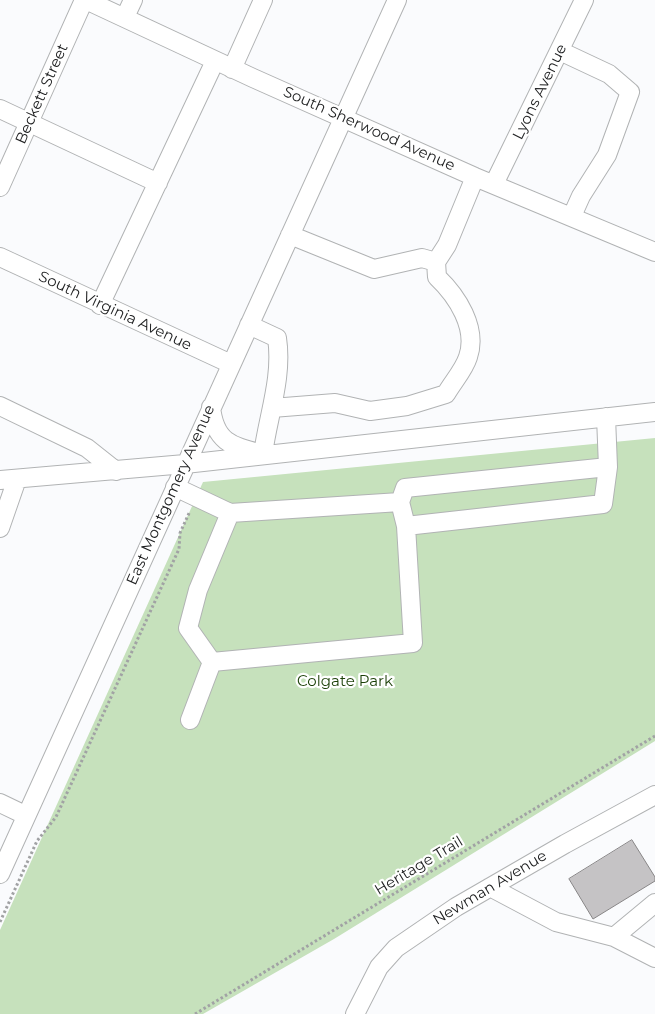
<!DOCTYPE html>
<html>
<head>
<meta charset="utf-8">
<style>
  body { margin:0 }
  canvas { display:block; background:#fafbfd }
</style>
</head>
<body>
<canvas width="655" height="1014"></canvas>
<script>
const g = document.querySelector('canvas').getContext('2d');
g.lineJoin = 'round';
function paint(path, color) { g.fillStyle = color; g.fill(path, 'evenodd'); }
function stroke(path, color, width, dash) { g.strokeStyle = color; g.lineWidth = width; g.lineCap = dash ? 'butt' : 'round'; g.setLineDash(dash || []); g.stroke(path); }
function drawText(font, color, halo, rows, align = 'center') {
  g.font = font + ' Montserrat,sans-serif'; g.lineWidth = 4.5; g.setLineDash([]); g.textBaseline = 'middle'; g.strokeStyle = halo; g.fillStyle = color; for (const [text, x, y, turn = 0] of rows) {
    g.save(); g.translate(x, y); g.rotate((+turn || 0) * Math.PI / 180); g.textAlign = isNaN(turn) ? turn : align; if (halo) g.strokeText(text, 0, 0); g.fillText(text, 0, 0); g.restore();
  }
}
paint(new Path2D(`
  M655,438V741L334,939L203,1014H0V930L203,482Z`), '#c6e1bc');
const building = new Path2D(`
  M632,840L655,877V881L593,919L569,879Z`);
paint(building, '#c5c3c5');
stroke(building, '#888687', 1);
const minor = new Path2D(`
  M86,0L253,78L475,177L655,252
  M125,17L133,0
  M560,51L609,74L630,92L607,155L581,196L572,216
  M232,69L263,0
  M0,109L158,183
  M494,184L584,0
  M0,187L84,0
  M290,235L374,269L422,258L436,262
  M0,257L231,364
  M100,305L215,61
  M0,406L87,448L116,471
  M211,407C215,443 232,446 263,454C268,416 283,377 277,338L249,325
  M272,408L335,403L370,411L407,406L446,394C452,383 464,370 468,357C478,328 457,296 437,277L436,262L447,245L475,177
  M0,480L185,464L655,412
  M175,487L230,513L400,502
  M230,513L198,590L188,628L212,662L413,643L406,526L400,502L405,488L608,467
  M406,526L603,504L608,467L606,417
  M0,528L17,479
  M190,720L212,662
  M0,803L25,815
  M0,874L397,0
  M490,887L556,922L614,937L655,958
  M614,937L655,903
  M355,1014L379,967L396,948L456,907L565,844L655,795`);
stroke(minor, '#b1b3b4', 20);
stroke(new Path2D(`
  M0,922L37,841L56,817L179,549L180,533L190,511
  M195,1014L655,736`), '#a1a2a4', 3, [2.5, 2.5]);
stroke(minor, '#fff', 18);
drawText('15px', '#212223', '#fff', [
  ["Lyons Avenue",540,92,-64],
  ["Beckett Street",42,94,-66],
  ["South Sherwood Avenue",369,129,24],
  ["South Virginia Avenue",115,311,25],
  ["East Montgomery Avenue",171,495,-66],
  ["Heritage Trail",419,866,-31],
  ["Newman Avenue",490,888,-31]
]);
drawText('15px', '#1a3f06', '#fff', [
  ["Colgate Park",345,682]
]);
</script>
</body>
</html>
